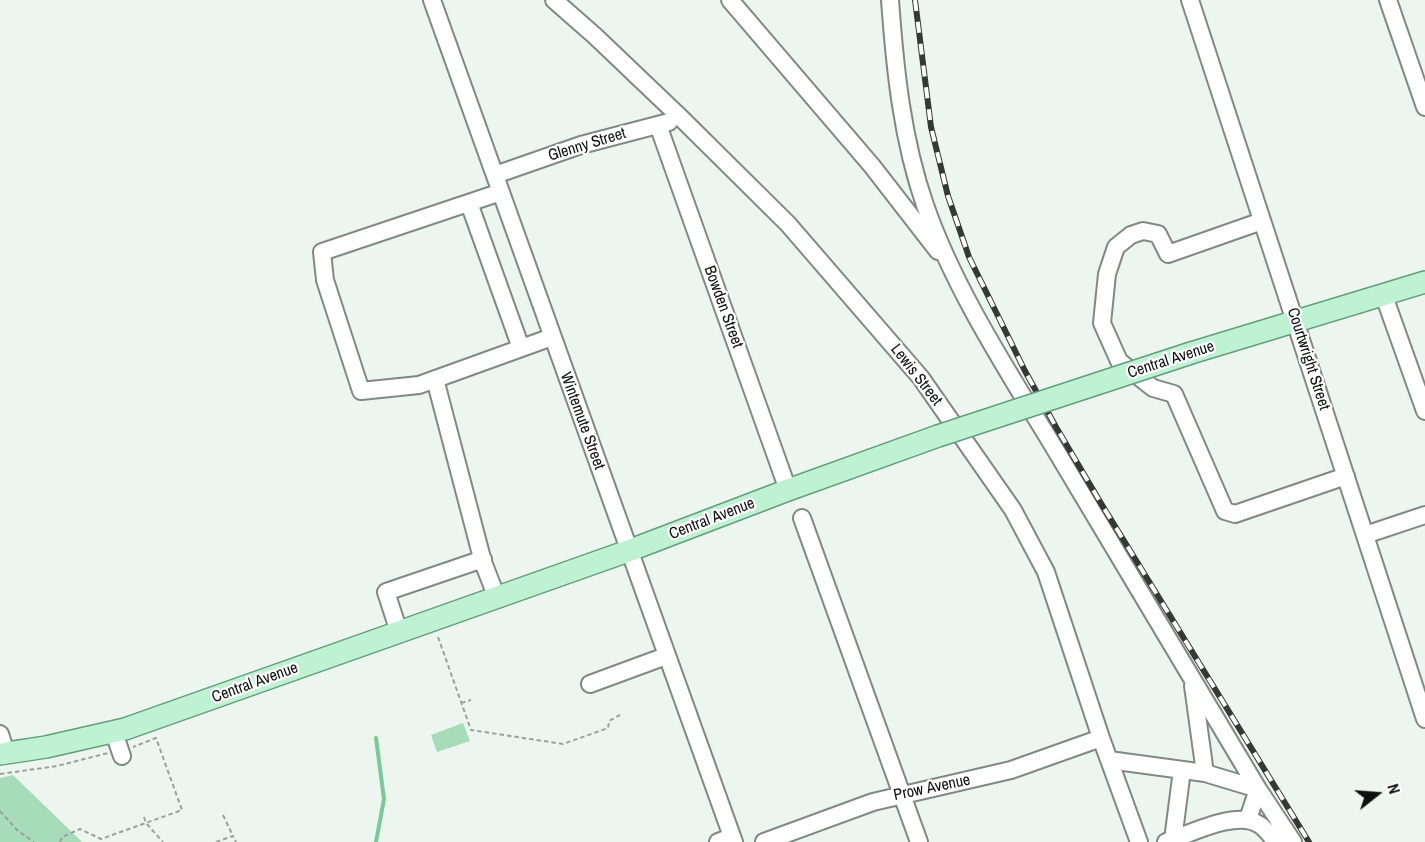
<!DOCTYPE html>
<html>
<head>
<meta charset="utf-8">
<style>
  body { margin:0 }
  #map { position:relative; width:1425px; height:842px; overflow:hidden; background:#ecf6ef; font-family:"Archivo Narrow",sans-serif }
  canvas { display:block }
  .north { position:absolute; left:1347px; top:764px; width:60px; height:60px; -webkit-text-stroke:4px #fff; paint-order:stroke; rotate:73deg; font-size:16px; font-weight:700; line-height:24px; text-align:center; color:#0d100e }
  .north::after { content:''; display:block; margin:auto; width:21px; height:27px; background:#0d100e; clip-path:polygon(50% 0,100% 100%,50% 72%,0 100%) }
</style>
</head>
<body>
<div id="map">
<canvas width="1425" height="842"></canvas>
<div class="north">N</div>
</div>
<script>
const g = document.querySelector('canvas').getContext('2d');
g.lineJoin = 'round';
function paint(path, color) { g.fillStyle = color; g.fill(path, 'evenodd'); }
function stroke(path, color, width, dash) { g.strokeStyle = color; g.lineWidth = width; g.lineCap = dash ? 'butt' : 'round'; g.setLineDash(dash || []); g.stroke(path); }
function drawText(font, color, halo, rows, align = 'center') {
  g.font = font + ' "Archivo Narrow",sans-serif'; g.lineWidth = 4.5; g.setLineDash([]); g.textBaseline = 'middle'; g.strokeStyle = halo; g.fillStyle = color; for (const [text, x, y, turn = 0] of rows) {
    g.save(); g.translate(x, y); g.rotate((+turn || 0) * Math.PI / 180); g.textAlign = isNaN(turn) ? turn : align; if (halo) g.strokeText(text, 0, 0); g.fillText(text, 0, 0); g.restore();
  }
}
paint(new Path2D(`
  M463,723L470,741L437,752L431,735Z
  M13,775L82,842H0V778Z`), '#a7dcbb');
stroke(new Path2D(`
  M376,842L384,799L376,738`), '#7bc89a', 4);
const minor = new Path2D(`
  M432,0L734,842
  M554,0L595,36L681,118L788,224L921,378L1013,510L1046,572L1101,738L1139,842
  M730,0L872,166L938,251
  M890,0C895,69 902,139 925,205C954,289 1009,373 1055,449C1123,562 1190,676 1258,789L1293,842
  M1190,0L1425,719
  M1388,0L1425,107
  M658,125L788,490
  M495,175L581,145L669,122
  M501,192L322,252L325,280L361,391L419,385L552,337
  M469,203L521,348
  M1262,221L1168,254L1158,234L1143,231L1131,235L1116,247L1107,274L1102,323L1119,361L1153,388L1174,394L1225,511L1235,514L1346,476
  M1384,296L1425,411
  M435,379L483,562L497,598
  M802,518L919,842
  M1365,535L1425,515
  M399,632L386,592L483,559
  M590,684L666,656
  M1193,686L1205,773
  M114,733L122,756
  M0,734L6,753
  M1109,760L1205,773L1258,789L1248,819
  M1173,840L1182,770
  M718,842L732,837
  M764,842L873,802L1011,770L1101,738
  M1166,842C1190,834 1237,809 1260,825C1266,829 1271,836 1276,842`);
const major = new Path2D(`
  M1191,353L1425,282
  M0,754L46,747L125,729L628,551L788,490L938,436`);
stroke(minor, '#808983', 20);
stroke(major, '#639d7b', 24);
stroke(new Path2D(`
  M438,637L471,730L563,744L608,728L609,721L620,715
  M461,703L471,700
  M0,774L57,766L108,753
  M0,811L17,830L34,842
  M223,815L233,836
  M144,817L146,823L163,842
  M60,842L62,837L80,829L101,839L182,810L156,738L133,747
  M216,842L233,836L236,842`), '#9aa19c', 2, [4.5, 3]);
stroke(minor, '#fff', 16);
stroke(major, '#bef2d3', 21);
const rail = new Path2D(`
  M915,0L931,127L948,196L969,257L1025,371L1056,427L1102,505L1309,842`);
stroke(rail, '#353936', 6);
stroke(rail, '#fff', 4, [11]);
const majorBridge = new Path2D(`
  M938,436L1191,353`);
stroke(majorBridge, '#639d7b', 24, []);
stroke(majorBridge, '#bef2d3', 21);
drawText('16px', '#0d100e', '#fff', [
  ["Glenny Street",587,145,-17],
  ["Bowden Street",723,307,70],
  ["Courtwright Street",1308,359,72],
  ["Central Avenue",1171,360,-18],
  ["Lewis Street",916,375,52],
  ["Wintemute Street",582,421,70],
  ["Central Avenue",712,519,-21],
  ["Central Avenue",255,683,-20],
  ["Prow Avenue",932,788,-12]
]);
</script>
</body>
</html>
